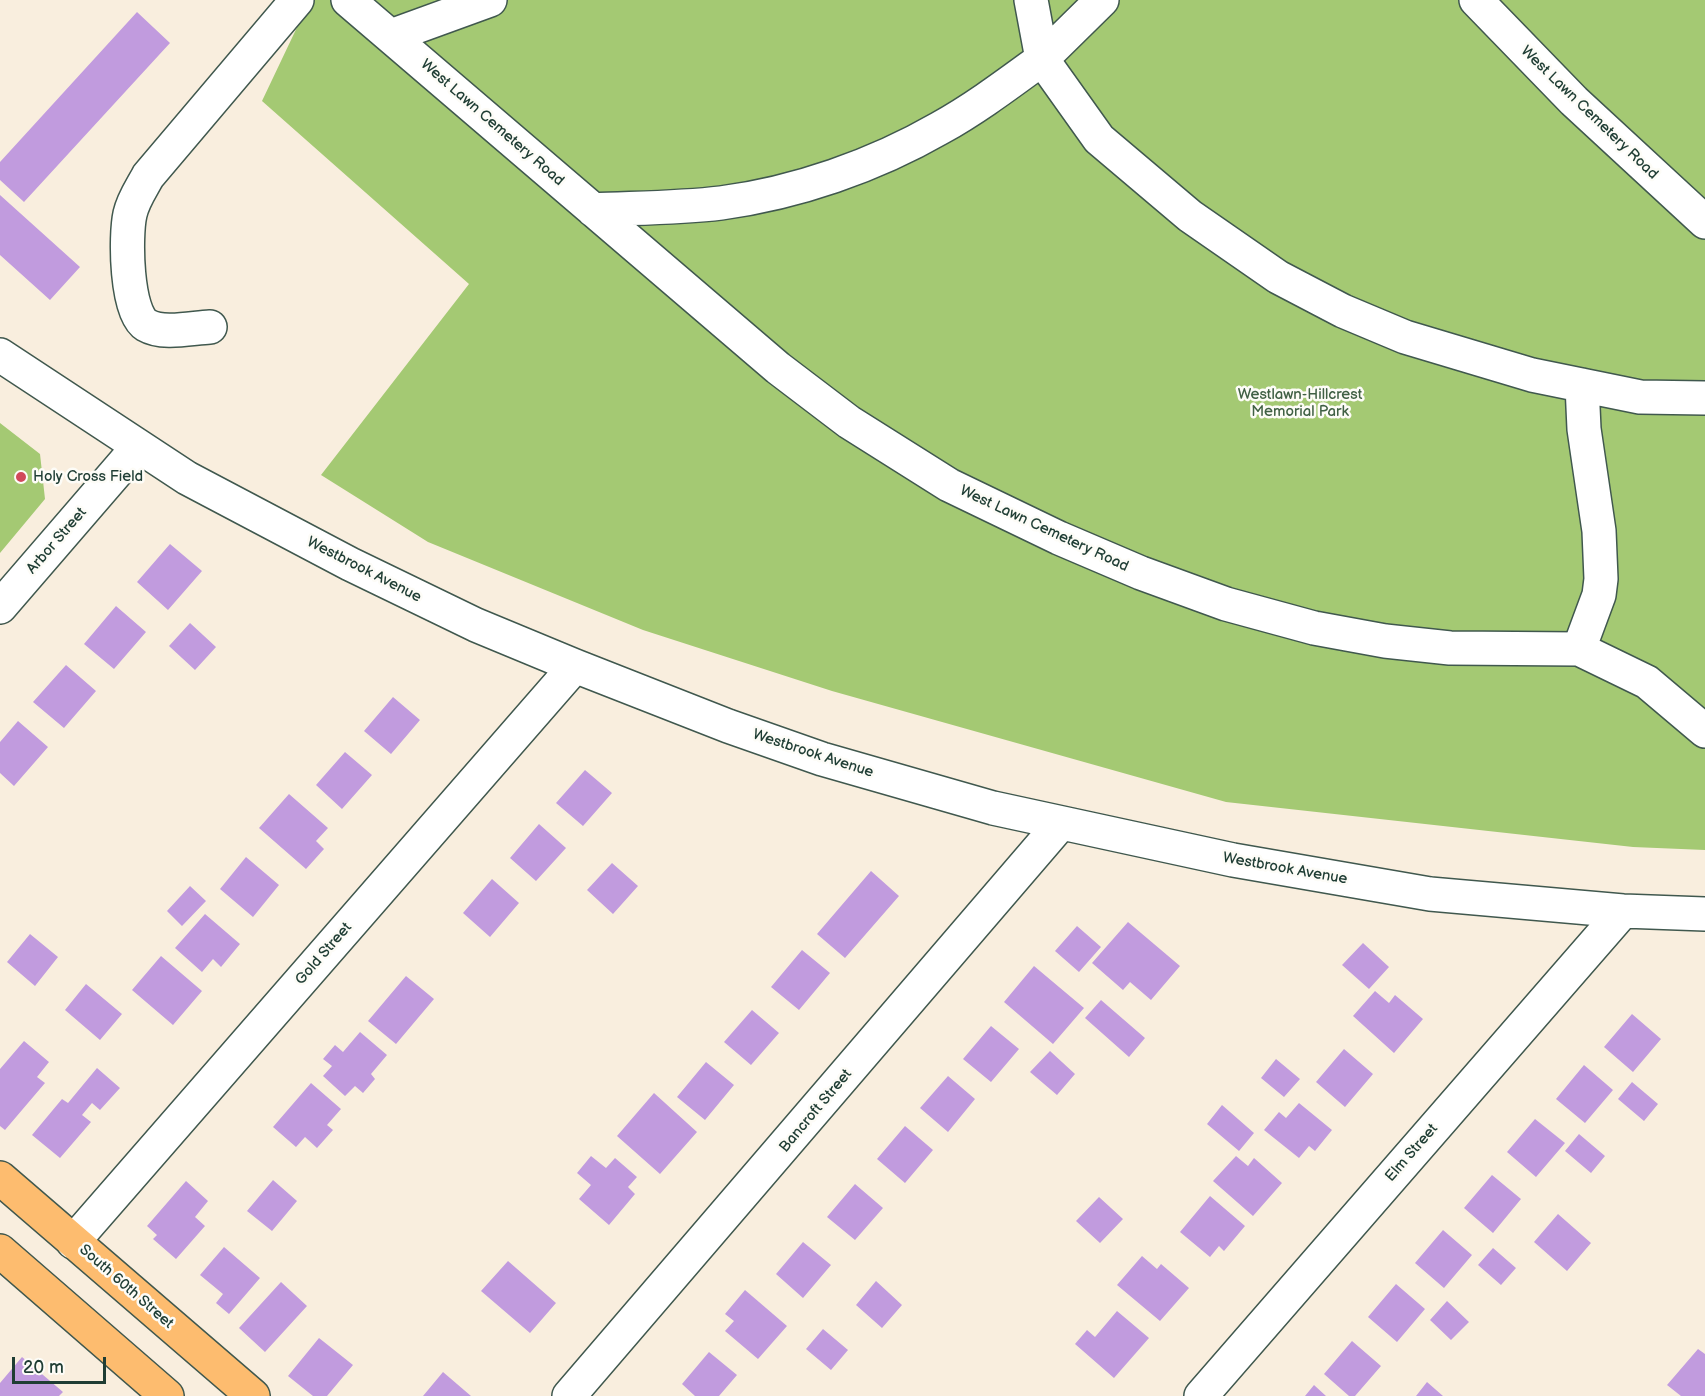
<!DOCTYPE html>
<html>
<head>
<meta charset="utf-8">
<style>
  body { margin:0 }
  #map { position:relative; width:1705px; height:1396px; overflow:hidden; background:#f9eede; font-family:"Balsamiq Sans",sans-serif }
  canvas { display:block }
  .scale { position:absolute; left:12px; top:1357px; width:94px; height:27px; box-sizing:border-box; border:3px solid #1f3d34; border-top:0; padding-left:8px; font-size:18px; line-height:21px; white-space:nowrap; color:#1f3d34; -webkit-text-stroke:4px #fdfcf7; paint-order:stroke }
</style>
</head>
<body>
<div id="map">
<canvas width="1705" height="1396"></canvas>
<div class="scale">20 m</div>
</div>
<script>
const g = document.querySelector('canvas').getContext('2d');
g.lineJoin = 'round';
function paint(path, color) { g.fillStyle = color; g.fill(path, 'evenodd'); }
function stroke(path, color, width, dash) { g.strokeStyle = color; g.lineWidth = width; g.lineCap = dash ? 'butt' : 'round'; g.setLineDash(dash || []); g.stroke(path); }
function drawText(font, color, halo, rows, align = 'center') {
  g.font = font + ' "Balsamiq Sans",sans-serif'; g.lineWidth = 5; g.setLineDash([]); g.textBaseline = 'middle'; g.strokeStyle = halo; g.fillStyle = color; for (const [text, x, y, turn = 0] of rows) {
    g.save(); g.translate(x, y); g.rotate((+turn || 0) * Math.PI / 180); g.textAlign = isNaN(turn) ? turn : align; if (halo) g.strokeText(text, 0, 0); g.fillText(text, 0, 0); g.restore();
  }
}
paint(new Path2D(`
  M310,0H1705V850L1633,847L1226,802L832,691L643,630L428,542L321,475L469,284L262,101Z
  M0,423L40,454L45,499L0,553Z`), '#a4c973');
paint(new Path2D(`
  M137,12L170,43L24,202L0,180V162Z
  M0,195L80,267L50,300L0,255Z
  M170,544L202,571L168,610L137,582Z
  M116,606L146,632L114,669L84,644Z
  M190,623L216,647L195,670L169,646Z
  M66,665L96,691L64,728L33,702Z
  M393,697L420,720L391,754L364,731Z
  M18,721L48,747L14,786L0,773V742Z
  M345,752L372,775L342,809L316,785Z
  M585,770L612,793L583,826L556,803Z
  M289,794L328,828L316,841L324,849L306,869L259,828Z
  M539,824L566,848L536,881L510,858Z
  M246,857L279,885L253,917L220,889Z
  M612,863L638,886L613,914L587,890Z
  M871,871L899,896L845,958L817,934Z
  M492,879L519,903L490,937L463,913Z
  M190,886L206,901L182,926L167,911Z
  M205,914L240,944L221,967L213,959L202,972L175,948Z
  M1128,922L1180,966L1151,1000L1130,982L1123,990L1092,963Z
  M1077,926L1101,947L1079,972L1055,951Z
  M30,934L58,957L35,986L7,962Z
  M1363,943L1389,967L1369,989L1342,965Z
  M802,950L830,973L799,1010L771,987Z
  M161,956L202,991L173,1025L132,990Z
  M1034,966L1084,1008L1053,1044L1004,1002Z
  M406,976L434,999L396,1044L368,1021Z
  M86,984L122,1014L100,1040L65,1010Z
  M1375,991L1389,1003L1395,995L1423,1019L1394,1053L1353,1016Z
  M1101,1000L1145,1038L1129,1057L1085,1018Z
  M752,1010L779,1033L751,1065L724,1042Z
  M1632,1014L1661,1039L1633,1072L1604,1047Z
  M991,1026L1019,1049L991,1082L963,1059Z
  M360,1032L387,1055L371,1074L375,1079L363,1093L355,1086L345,1096L323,1076L332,1066L323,1059L335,1045L343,1052Z
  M24,1041L49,1062L37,1077L45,1083L5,1130L0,1126V1069Z
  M1344,1049L1373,1074L1345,1107L1316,1082Z
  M1050,1051L1075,1074L1057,1095L1030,1072Z
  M1276,1059L1300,1079L1284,1097L1261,1078Z
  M706,1062L734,1085L705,1120L677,1097Z
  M1584,1065L1613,1090L1585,1123L1556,1099Z
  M97,1068L120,1088L100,1110L92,1103L82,1115L91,1122L60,1158L32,1135L62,1099L68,1103Z
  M948,1076L975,1099L948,1132L920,1108Z
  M1632,1082L1658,1104L1644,1121L1618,1099Z
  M311,1083L341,1109L327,1125L333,1130L317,1148L305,1137L296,1147L273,1127Z
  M654,1093L697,1132L660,1174L617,1136Z
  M1299,1103L1332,1130L1315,1151L1309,1146L1299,1158L1264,1130L1279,1112L1286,1118Z
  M1222,1105L1254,1133L1239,1151L1207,1124Z
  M1535,1119L1565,1143L1536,1177L1507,1152Z
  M905,1126L933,1150L905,1183L877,1159Z
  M1579,1134L1605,1156L1591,1173L1565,1151Z
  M591,1156L606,1168L615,1158L637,1177L628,1187L635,1194L609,1225L579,1199L591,1185L577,1173Z
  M1236,1156L1248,1166L1254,1158L1282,1183L1253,1216L1213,1181Z
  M1492,1175L1521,1199L1493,1233L1464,1208Z
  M273,1180L297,1201L272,1231L247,1211Z
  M186,1181L208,1201L195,1217L205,1226L176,1259L153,1239L157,1235L147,1226Z
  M855,1184L883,1208L855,1240L827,1217Z
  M1210,1196L1245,1226L1224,1251L1219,1246L1210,1257L1180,1232Z
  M1099,1197L1123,1219L1100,1243L1076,1221Z
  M1558,1214L1591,1243L1567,1271L1534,1242Z
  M1443,1230L1472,1255L1444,1288L1415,1263Z
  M803,1242L831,1265L803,1298L776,1274Z
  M224,1247L260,1278L229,1314L216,1303L223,1294L200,1275Z
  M1493,1248L1516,1268L1501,1285L1478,1265Z
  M1142,1256L1157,1269L1161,1264L1189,1288L1160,1321L1117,1285Z
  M508,1261L556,1303L530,1333L481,1291Z
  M876,1281L902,1305L882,1328L856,1305Z
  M281,1282L307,1306L265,1352L239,1328Z
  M1396,1284L1425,1309L1397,1342L1368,1317Z
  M745,1290L787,1326L758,1359L725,1331L734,1321L725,1314Z
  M1447,1301L1469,1322L1451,1340L1430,1320Z
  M1117,1311L1149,1338L1114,1378L1075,1344L1087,1330L1095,1337Z
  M823,1329L848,1350L831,1370L806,1349Z
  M319,1338L353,1365L327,1396H313L288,1376Z
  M1352,1341L1381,1366L1355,1396H1349L1324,1374Z
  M1698,1349L1705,1354V1396H1681L1667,1385Z
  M709,1352L737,1375L719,1396H695L682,1384Z
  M22,1357L63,1392L59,1396H0V1383Z
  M443,1372L471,1396H423Z
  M1427,1382L1443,1396H1416Z
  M1314,1385L1326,1396H1305Z`), '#c19bde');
const minor = new Path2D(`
  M348,0L778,368L849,422L949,485L1059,538L1141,573L1226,604L1314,628L1385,641L1450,648L1579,649L1647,682L1705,731
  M1102,0L1042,59L1099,139L1190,216L1278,277L1343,311L1405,337L1532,375L1640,397L1705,398
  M1476,0L1574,101L1705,222
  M391,36L490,0
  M593,210C635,208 679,208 721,203C796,193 874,166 940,128C976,108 1009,83 1042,59L1031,0
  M210,327C191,328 163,335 146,325C126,313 125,236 130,214C133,200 141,189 148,176L297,0
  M0,355L187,478L350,564L476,625L575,666L728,726L822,759L993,808L1233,860L1430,894L1623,911L1705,914
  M0,607L138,447
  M1579,649L1599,595L1601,579L1599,531L1584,429L1582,385
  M73,1242L575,666
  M569,1396L1061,823
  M1201,1396L1623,911`);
const major = new Path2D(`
  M0,1178L253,1396
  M0,1251L167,1396`);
stroke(minor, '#40584e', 36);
stroke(major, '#40584e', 36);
stroke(minor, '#fff', 33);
stroke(major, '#fdbc6f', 33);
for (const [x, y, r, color] of [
  [21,477,6,"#d1495b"]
]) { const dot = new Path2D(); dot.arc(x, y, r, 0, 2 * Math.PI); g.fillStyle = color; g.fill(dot); stroke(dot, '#fdfcf7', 2); }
drawText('15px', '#1f3d34', '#fdfcf7', [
  ["West Lawn Cemetery Road",1589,113,44],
  ["West Lawn Cemetery Road",492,123,41],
  ["West Lawn Cemetery Road",1044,529,25],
  ["Arbor Street",57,541,-49],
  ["Westbrook Avenue",364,570,27],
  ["Westbrook Avenue",813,754,18],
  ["Westbrook Avenue",1285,869,10],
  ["Gold Street",324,954,-49],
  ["Bancroft Street",816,1111,-50],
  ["Elm Street",1412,1153,-49],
  ["South 60th Street",126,1287,41]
]);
drawText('15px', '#406044', '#fdfcf7', [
  ["Westlawn-Hillcrest",1300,395],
  ["Memorial Park",1300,412]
]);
drawText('15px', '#1f3d34', '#fdfcf7', [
  ["Holy Cross Field",33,477]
], 'left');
</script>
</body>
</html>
